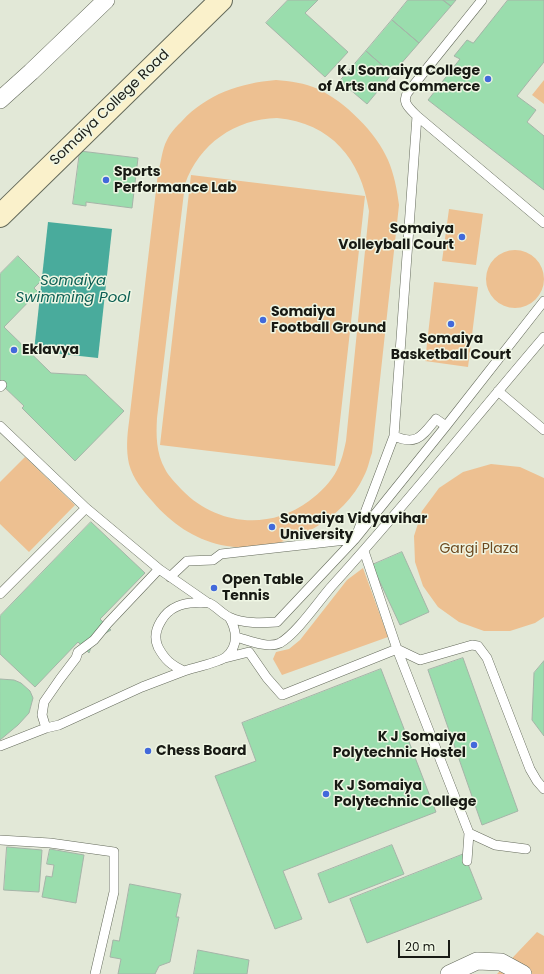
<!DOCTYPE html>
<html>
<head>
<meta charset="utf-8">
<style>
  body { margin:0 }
  #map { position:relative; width:544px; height:974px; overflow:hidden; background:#e2e8d7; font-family:Poppins,sans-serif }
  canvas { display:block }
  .scale { position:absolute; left:398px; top:940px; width:52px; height:18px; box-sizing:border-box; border:2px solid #181a14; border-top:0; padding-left:5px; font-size:12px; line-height:14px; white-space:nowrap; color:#181a14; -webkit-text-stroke:3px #eff6e4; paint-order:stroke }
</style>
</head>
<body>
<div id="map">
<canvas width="544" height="974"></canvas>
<div class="scale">20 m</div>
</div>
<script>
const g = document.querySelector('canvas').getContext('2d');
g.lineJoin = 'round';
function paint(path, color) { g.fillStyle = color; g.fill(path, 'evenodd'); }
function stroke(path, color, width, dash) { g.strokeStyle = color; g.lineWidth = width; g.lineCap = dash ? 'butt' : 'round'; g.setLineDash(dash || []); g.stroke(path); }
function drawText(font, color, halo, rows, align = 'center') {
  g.font = font + ' Poppins,sans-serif'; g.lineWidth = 3; g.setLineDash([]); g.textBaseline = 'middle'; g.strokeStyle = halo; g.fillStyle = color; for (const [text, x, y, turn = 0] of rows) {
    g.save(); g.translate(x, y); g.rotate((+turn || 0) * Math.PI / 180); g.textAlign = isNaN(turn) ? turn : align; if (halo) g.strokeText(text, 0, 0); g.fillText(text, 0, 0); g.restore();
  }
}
paint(new Path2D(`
  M276,80C290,81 305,83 318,89C344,101 377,133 388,160C394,174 397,189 399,205L372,453C369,461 368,469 364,476C341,526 275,556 221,545C194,539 171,523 153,502C143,491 133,479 129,464C126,450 127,436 129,422L158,173C161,163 162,149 167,140C170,133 177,126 182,121C207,94 240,83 276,80ZM277,118C331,123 361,159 369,211L346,441C344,450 342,460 337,470C331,482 320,493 309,501C269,531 216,525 182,490C176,483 169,477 165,469C156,453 156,435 157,418L185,184C199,144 235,119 277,118Z
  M544,80V104L532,95Z
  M191,175L365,196L335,466L160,445Z
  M449,209L483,214L476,265L442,261Z
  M486 279a29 29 0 1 1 58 0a29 29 0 1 1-58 0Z
  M434,282L478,287L468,367L425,361Z
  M25,457L75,505L29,552L0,524V482Z
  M491,464L520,467L544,478V617L535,623L510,631H484L459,622L438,607L423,586L415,562L414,536L422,511L439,488L463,472Z
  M363,568L388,637L282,675L273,659L276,652L289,649L300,640L347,580Z
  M537,932L544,936V974H497Z`), '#edc091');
paint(new Path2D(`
  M48,222L112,229L98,358L34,351Z`), '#49ab9c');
const building = new Path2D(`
  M288,0H318L305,13L348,52L325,77L266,23Z
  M408,0H443L451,6L419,43L392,20Z
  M443,0H456L451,6Z
  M508,0H544V62L517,96L536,110L527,122L544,136V190L428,100L460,59L454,56L467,40L473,43Z
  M392,20L419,43L392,74L366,51Z
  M366,51L392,74L367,104L340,81Z
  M80,151L138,158L132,208L86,202V206L73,204Z
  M18,256L42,280L34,288L38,292L4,327L51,373L86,375L124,411L75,461L22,408L24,406L0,383V274Z
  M91,522L145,573L100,619L111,630L94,640L89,653L78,642L35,687L0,654V616Z
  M402,552L429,612L400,625L372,565Z
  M463,658L518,811L482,825L428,670Z
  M544,661V736L532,720L534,673Z
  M381,669L436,812L283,871L302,919L275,929L215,776L256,761L242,723Z
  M0,679L14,680L21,683L30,691L33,698L29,713L18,725L0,740Z
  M392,845L404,874L329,903L318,874Z
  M7,847L42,850L39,892L4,890Z
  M50,849L84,855L76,903L42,897L46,876L52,877L54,865L47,864Z
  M464,854L482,899L367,943L350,899Z
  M130,884L181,894L176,917H179L170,962L159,966L155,974H118L121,959L110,957L113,940L119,941Z
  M198,950L249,960L247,974H194Z`);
paint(building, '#9addad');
stroke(building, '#a5b4a8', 1);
const lane = new Path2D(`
  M482,0L408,92C401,102 409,108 417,116L544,223
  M0,387L2,385
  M498,391L544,430
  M0,426L86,508L159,569L208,603
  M394,436C417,446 422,436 436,419L446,426
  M364,551L397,649L469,833L495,845L526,849
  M170,577L187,561L213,560L221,554L355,539L394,436L417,116
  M0,594L86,508
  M229,617C237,630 239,646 226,657C220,662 193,668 184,671C171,665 165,660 158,647C154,638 156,629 161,621C169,607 184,602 200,603C203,603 206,602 209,603C216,606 222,614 229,617C244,624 262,623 277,622L355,539L446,426L544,301
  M236,637C248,640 268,649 280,643C297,633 318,602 331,587C405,506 473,420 544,337
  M225,658L249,652L267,678L282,695L397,649L420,660L472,645L478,646L487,658L530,769L537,781L544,789
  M46,728L42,715L44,702L60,679L76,658L78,652L94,640L108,623L159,569
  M0,746L46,728L59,725L142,687L184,671
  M0,840L50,843L114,852V892L95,974
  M467,861L469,833`);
const street = new Path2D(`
  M0,100L31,72L106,0
  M449,974L477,961L501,962L523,974`);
const secondary = new Path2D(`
  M0,216L221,0`);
stroke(lane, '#646a5b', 10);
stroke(street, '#646a5b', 18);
stroke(secondary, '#646a5b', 24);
stroke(lane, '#fff', 9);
stroke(street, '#fff', 17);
stroke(secondary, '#faf1cb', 22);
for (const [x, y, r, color] of [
  [488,79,4,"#4269db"],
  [106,180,4,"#4269db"],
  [462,237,4,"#4269db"],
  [263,320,4,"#4269db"],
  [451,324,4,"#4269db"],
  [14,350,4,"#4269db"],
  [272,527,4,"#4269db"],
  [214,588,4,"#4269db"],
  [474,745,4,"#4269db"],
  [148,751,4,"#4269db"],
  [326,794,4,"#4269db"]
]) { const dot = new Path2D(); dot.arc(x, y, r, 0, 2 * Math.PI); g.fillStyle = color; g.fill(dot); stroke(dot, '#eff6e4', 1.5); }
drawText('bold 14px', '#181a14', '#eff6e4', [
  ["KJ Somaiya College",480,71,"right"],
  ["of Arts and Commerce",480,87,"right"],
  ["Sports",114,172],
  ["Performance Lab",114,188],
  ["Somaiya",454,229,"right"],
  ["Volleyball Court",454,245,"right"],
  ["Somaiya",271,312],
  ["Football Ground",271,328],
  ["Somaiya",451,339,"center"],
  ["Basketball Court",451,355,"center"],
  ["Eklavya",22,350],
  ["Somaiya Vidyavihar",280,519],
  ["University",280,535],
  ["Open Table",222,580],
  ["Tennis",222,596],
  ["K J Somaiya",466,737,"right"],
  ["Polytechnic Hostel",466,753,"right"],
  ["Chess Board",156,751],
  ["K J Somaiya",334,786],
  ["Polytechnic College",334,802]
], 'left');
drawText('14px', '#181a14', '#eff6e4', [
  ["Somaiya College Road",110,108,-44]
]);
drawText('14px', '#6d491f', '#eff6e4', [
  ["Gargi Plaza",479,549]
]);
drawText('italic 15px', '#0c5f54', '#eff6e4', [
  ["Somaiya",73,281],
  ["Swimming Pool",73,298]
]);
</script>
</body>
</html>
